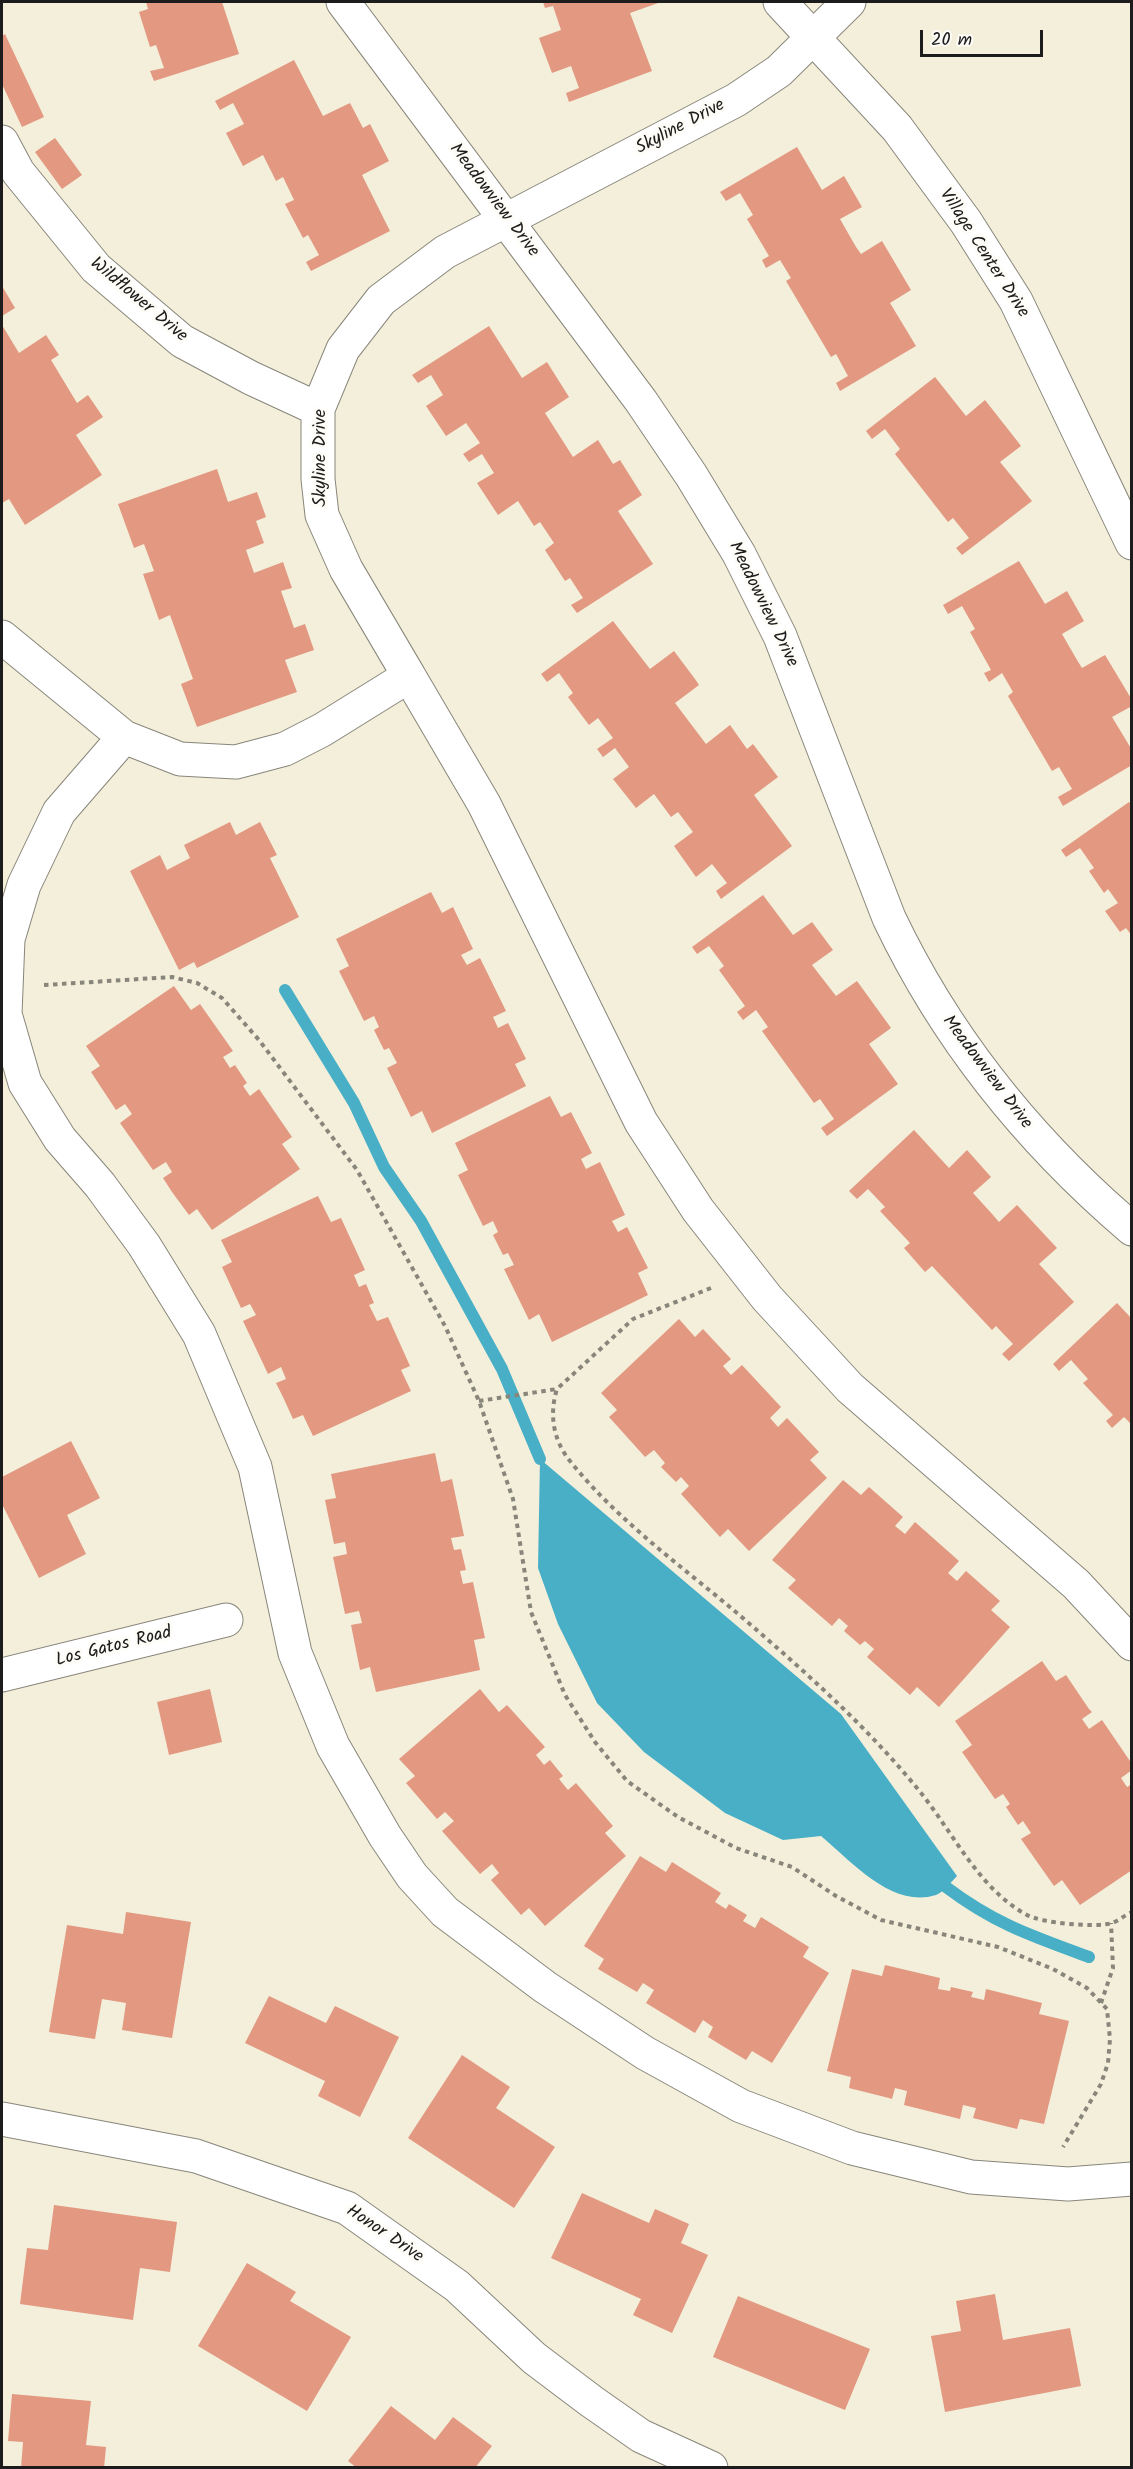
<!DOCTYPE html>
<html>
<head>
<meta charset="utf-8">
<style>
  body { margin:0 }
  #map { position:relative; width:1133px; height:2469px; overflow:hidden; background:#f3efda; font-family:Kalam,sans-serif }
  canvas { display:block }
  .frame { position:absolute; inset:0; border:3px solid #1c1c1c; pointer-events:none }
  .scale { position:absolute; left:920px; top:30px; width:123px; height:27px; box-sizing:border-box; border:3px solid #1c1c1c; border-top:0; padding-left:8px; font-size:18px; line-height:21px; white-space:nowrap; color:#1c1c1c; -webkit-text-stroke:4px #fdfcf7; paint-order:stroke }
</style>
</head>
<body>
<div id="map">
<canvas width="1133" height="2469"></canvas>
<div class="frame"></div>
<div class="scale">20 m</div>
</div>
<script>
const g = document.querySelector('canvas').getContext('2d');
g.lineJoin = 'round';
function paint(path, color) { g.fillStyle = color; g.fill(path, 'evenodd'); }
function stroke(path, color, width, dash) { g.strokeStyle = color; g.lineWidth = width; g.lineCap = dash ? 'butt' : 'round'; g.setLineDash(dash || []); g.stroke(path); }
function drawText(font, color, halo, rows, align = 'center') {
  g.font = font + ' Kalam,sans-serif'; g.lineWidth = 6; g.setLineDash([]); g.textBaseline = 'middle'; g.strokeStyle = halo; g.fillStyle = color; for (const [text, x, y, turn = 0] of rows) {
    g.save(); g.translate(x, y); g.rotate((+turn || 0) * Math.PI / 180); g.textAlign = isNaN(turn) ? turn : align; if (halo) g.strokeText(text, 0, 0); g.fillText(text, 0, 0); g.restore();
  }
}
paint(new Path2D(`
  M540,1459L841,1714L957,1876C951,1882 944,1892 936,1895C892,1909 851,1861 821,1836L783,1840L725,1813L644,1752L597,1703L558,1624L538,1568Z`), '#48afc7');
stroke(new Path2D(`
  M285,990L354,1103L384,1167L421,1221L502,1369L540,1459
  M946,1887C995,1924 1032,1936 1089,1957`), '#48afc7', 12);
paint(new Path2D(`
  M146,2H222L239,54L154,81L150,71L164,68L156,45L150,47L139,12L148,9Z
  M543,2H661L630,13L652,71L569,102L566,93L579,88L571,66L552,73L539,38L561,30L553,6L545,8Z
  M5,34L44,117L22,127L2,84V36Z
  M294,60L323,116L350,103L363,128L370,124L389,161L362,175L390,231L311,271L306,262L319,255L308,235L303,238L285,204L294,200L283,177L276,181L263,155L243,166L226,133L244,124L233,103L220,110L215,101Z
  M55,138L82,175L62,189L35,152Z
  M797,147L822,190L844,176L862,207L840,219L856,247L861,254L882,241L911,290L890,303L916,346L840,391L836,383L848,376L836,354L831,357L786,281L791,278L780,260L766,268L762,260L769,256L747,219L753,215L740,193L726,201L720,192Z
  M2,286L15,308L2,316Z
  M2,325L19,353L46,335L59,355L51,360L77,403L88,395L103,417L76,435L102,475L25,525L9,499L2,503Z
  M489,326L522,378L547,362L569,397L545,413L573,457L598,440L613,464L620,460L642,495L618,511L653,564L577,613L571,605L583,598L570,578L565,581L545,550L554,543L540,522L534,526L518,501L498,515L477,483L494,473L482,454L469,462L463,454L480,443L466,423L446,436L426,406L443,395L431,375L418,383L412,375Z
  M935,377L966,416L985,400L1018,442L1021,446L1000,462L1032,501L962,555L956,548L969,538L953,518L948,522L895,454L900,449L885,429L872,439L866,431Z
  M217,469L228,502L257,492L266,517L256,521L264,543L246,550L254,573L283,562L292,588L281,591L294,628L305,624L314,650L285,660L297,692L197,727L181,684L193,679L170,615L159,620L143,574L154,571L144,544L134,548L118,504Z
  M1019,561L1045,604L1067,591L1084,621L1062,634L1077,660L1082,668L1105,655L1132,700V706L1112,717L1132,750V765L1063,806L1058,797L1072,789L1059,767L1052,771L1008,696L1013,692L1002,673L989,682L984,673L991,670L970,632L975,629L962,606L948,614L943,605Z
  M613,621L650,669L674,651L695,679L699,685L675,703L706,744L730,725L747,749L753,744L778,777L754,795L792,846L721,899L716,891L727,883L712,864L696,877L674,846L693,832L678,812L671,817L654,794L636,808L613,779L629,767L615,748L603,757L597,749L613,738L598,718L589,725L568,697L573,693L559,673L547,682L541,674Z
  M1129,802L1132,806V936L1126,928L1120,932L1105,911L1118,903L1108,889L1104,893L1089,871L1094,868L1080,848L1066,857L1061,850Z
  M230,822L236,835L260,822L277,855L270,858L299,917L197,968L194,962L179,970L130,871L160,855L167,870L190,858L184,845Z
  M431,892L442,913L453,907L473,949L461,955L467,965L480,958L506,1011L493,1017L498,1028L508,1023L526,1059L515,1064L526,1086L432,1133L422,1111L411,1117L387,1068L397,1063L389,1048L384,1050L374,1030L379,1027L374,1016L364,1021L339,971L349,966L336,939Z
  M763,895L793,935L812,922L833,950L812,965L836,996L857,981L891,1028L869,1044L898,1084L827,1136L821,1128L834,1119L820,1099L814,1103L762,1031L768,1027L756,1010L743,1020L737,1012L745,1006L719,970L724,966L709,946L697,954L692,947Z
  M174,986L191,1010L200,1004L233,1051L223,1057L230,1068L235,1065L247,1083L243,1086L250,1096L259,1089L292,1137L282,1144L300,1169L212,1230L197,1209L189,1215L172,1192L163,1178L172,1172L166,1162L153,1170L120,1123L132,1114L125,1104L116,1110L91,1072L100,1066L86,1046Z
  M550,1096L561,1117L571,1112L592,1153L581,1159L586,1169L600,1162L625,1215L612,1221L618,1232L627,1227L648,1268L638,1273L648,1295L552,1342L539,1314L529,1320L504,1269L514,1265L508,1253L503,1255L493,1235L498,1232L493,1221L483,1226L458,1175L468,1170L455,1143Z
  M914,1130L949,1168L967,1150L991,1177L973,1193L993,1215L999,1222L1017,1205L1057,1248L1039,1264L1074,1302L1009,1361L1002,1354L1013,1344L996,1326L992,1330L932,1266L925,1272L904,1248L910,1243L880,1211L885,1207L868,1189L857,1199L849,1191Z
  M318,1196L331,1222L341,1218L365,1270L354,1275L359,1287L366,1284L374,1303L369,1305L377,1321L388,1317L410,1366L401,1370L411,1391L313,1436L303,1415L293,1419L283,1397L276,1383L286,1379L281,1367L268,1374L243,1321L256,1315L250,1304L241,1308L222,1267L232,1262L221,1240Z
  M1117,1303L1132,1319V1425L1124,1417L1112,1428L1106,1421L1113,1415L1083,1383L1088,1379L1071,1360L1059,1371L1053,1364Z
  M679,1319L695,1337L703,1329L731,1359L723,1366L731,1375L742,1365L781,1407L770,1418L778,1427L787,1418L819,1452L810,1460L827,1478L749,1551L728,1529L720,1537L681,1494L689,1486L681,1477L676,1482L661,1467L665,1463L654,1450L645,1457L609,1417L617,1410L601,1393Z
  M71,1441L100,1498L67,1515L86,1554L39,1578L2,1504V1477Z
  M435,1453L441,1482L452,1479L464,1536L451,1538L454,1550L461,1549L466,1570L460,1571L463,1584L473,1582L485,1638L474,1640L480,1670L376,1692L370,1667L360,1670L351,1625L362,1623L359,1611L345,1614L333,1557L347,1554L345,1542L334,1544L325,1500L336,1498L331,1474Z
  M843,1480L861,1495L869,1487L903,1517L895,1526L905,1534L915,1522L959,1561L948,1573L957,1581L966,1571L1000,1601L991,1610L1010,1627L939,1707L917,1687L910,1695L867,1657L874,1649L865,1641L860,1645L844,1631L848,1626L839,1618L832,1626L788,1588L796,1580L772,1560Z
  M1042,1661L1056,1681L1066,1675L1089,1709L1092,1712L1082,1719L1089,1729L1102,1720L1132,1764V1770L1121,1778L1127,1787L1132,1784V1870L1080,1905L1062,1880L1054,1886L1021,1839L1031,1833L1023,1821L1018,1825L1006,1807L1010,1804L1003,1794L995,1799L962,1752L972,1745L955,1721Z
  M210,1689L222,1742L169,1755L157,1702Z
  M480,1689L499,1712L507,1705L545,1747L536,1755L544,1765L550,1760L563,1776L559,1779L568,1790L576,1783L613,1826L605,1833L626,1856L545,1926L529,1908L521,1915L491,1880L499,1873L492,1864L480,1874L442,1831L454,1821L445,1812L437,1819L406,1783L415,1776L399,1759Z
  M640,1856L666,1872L672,1862L721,1893L715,1902L726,1909L729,1904L747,1915L743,1921L755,1928L761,1917L809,1947L803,1957L829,1973L772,2063L752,2051L746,2060L721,2045L708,2037L713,2027L703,2020L695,2033L646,2003L654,1990L643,1983L637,1992L598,1969L604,1959L584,1946Z
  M126,1912L191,1922L172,2038L122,2030L126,2003L102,1999L95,2039L49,2032L67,1925L123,1934Z
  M885,1965L940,1978L938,1989L950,1991L951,1987L973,1992L971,1997L984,2000L986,1989L1042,2003L1039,2014L1069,2021L1044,2124L1020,2119L1017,2129L973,2118L976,2108L963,2105L960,2119L904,2105L907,2091L895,2088L892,2099L889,2098L849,2088L851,2077L827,2071L852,1969L882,1976Z
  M269,1996L326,2023L335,2006L399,2037L360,2117L318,2096L325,2081L245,2043Z
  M462,2055L510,2087L496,2108L555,2147L514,2208L408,2138Z
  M582,2193L649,2223L655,2209L689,2224L681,2243L708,2255L672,2333L633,2315L641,2299L551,2258Z
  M54,2205L177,2222L170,2272L140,2268L133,2320L20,2304L27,2248L48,2250Z
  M247,2263L296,2292L290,2301L351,2337L307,2411L198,2346Z
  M995,2294L1003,2340L1070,2328L1081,2386L945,2412L931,2336L961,2331L956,2301Z
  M738,2296L870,2349L845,2410L713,2357Z
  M12,2394L91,2401L86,2445L106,2447L104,2468H21L23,2442L8,2441Z
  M391,2406L435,2440L453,2417L492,2446L475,2468H357L348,2461Z`), '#e29881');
const minor = new Path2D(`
  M343,2L641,401L691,475L739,554L780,636L889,918C947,1040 1030,1142 1132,1229
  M780,2L897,128L966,222L1016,301L1132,543
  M2,142L18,172L96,268L182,341L251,378L318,409
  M2,637L124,737L180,759L236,762L285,749L322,730L409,676L346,569L322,515L318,479V409L343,349L381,300L445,252L736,100L779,71L849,2
  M409,676L484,804L641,1122L698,1210L767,1298L850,1388L1076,1584L1132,1644
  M124,737L59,812L24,885L8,939L5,1014L25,1083L60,1139L100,1185L144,1245L199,1334L255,1467L295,1653L333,1746L385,1836L412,1876L445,1912L545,1987L645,2053L741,2106L852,2148L971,2177L1068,2184L1132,2179
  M2,1675L226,1620
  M2,2119L196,2156L347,2208L457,2286L534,2358L591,2401L641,2436L711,2468`);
stroke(minor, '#88867b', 35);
stroke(new Path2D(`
  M44,985L172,977L197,983L222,998L259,1040L357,1170L445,1326L479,1401L513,1499L531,1612L565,1695L595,1742L627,1781L678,1817L736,1848L792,1867L836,1896L881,1920L998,1947L1053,1969L1087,1988L1107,2009L1110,2039L1108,2063L1101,2084L1063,2147
  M711,1288L633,1319L557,1389C549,1414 553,1440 570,1461C617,1520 680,1565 737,1613C802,1669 867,1726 921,1793C954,1834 979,1889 1027,1915C1041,1923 1096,1928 1112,1923C1118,1921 1125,1915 1132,1912
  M479,1401L557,1389
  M1101,2003L1113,1968L1111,1923`), '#88867b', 4, [4.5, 4.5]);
stroke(minor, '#fff', 33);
drawText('18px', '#1c1c1c', '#fdfcf7', [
  ["Skyline Drive",681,128,-28],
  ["Meadowview Drive",493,201,53],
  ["Village Center Drive",983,254,57],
  ["Wildflower Drive",138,301,40],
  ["Skyline Drive",322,458,-90],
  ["Meadowview Drive",762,605,64],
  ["Meadowview Drive",986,1073,53],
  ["Los Gatos Road",114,1648,-14],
  ["Honor Drive",384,2235,34]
]);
</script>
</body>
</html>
